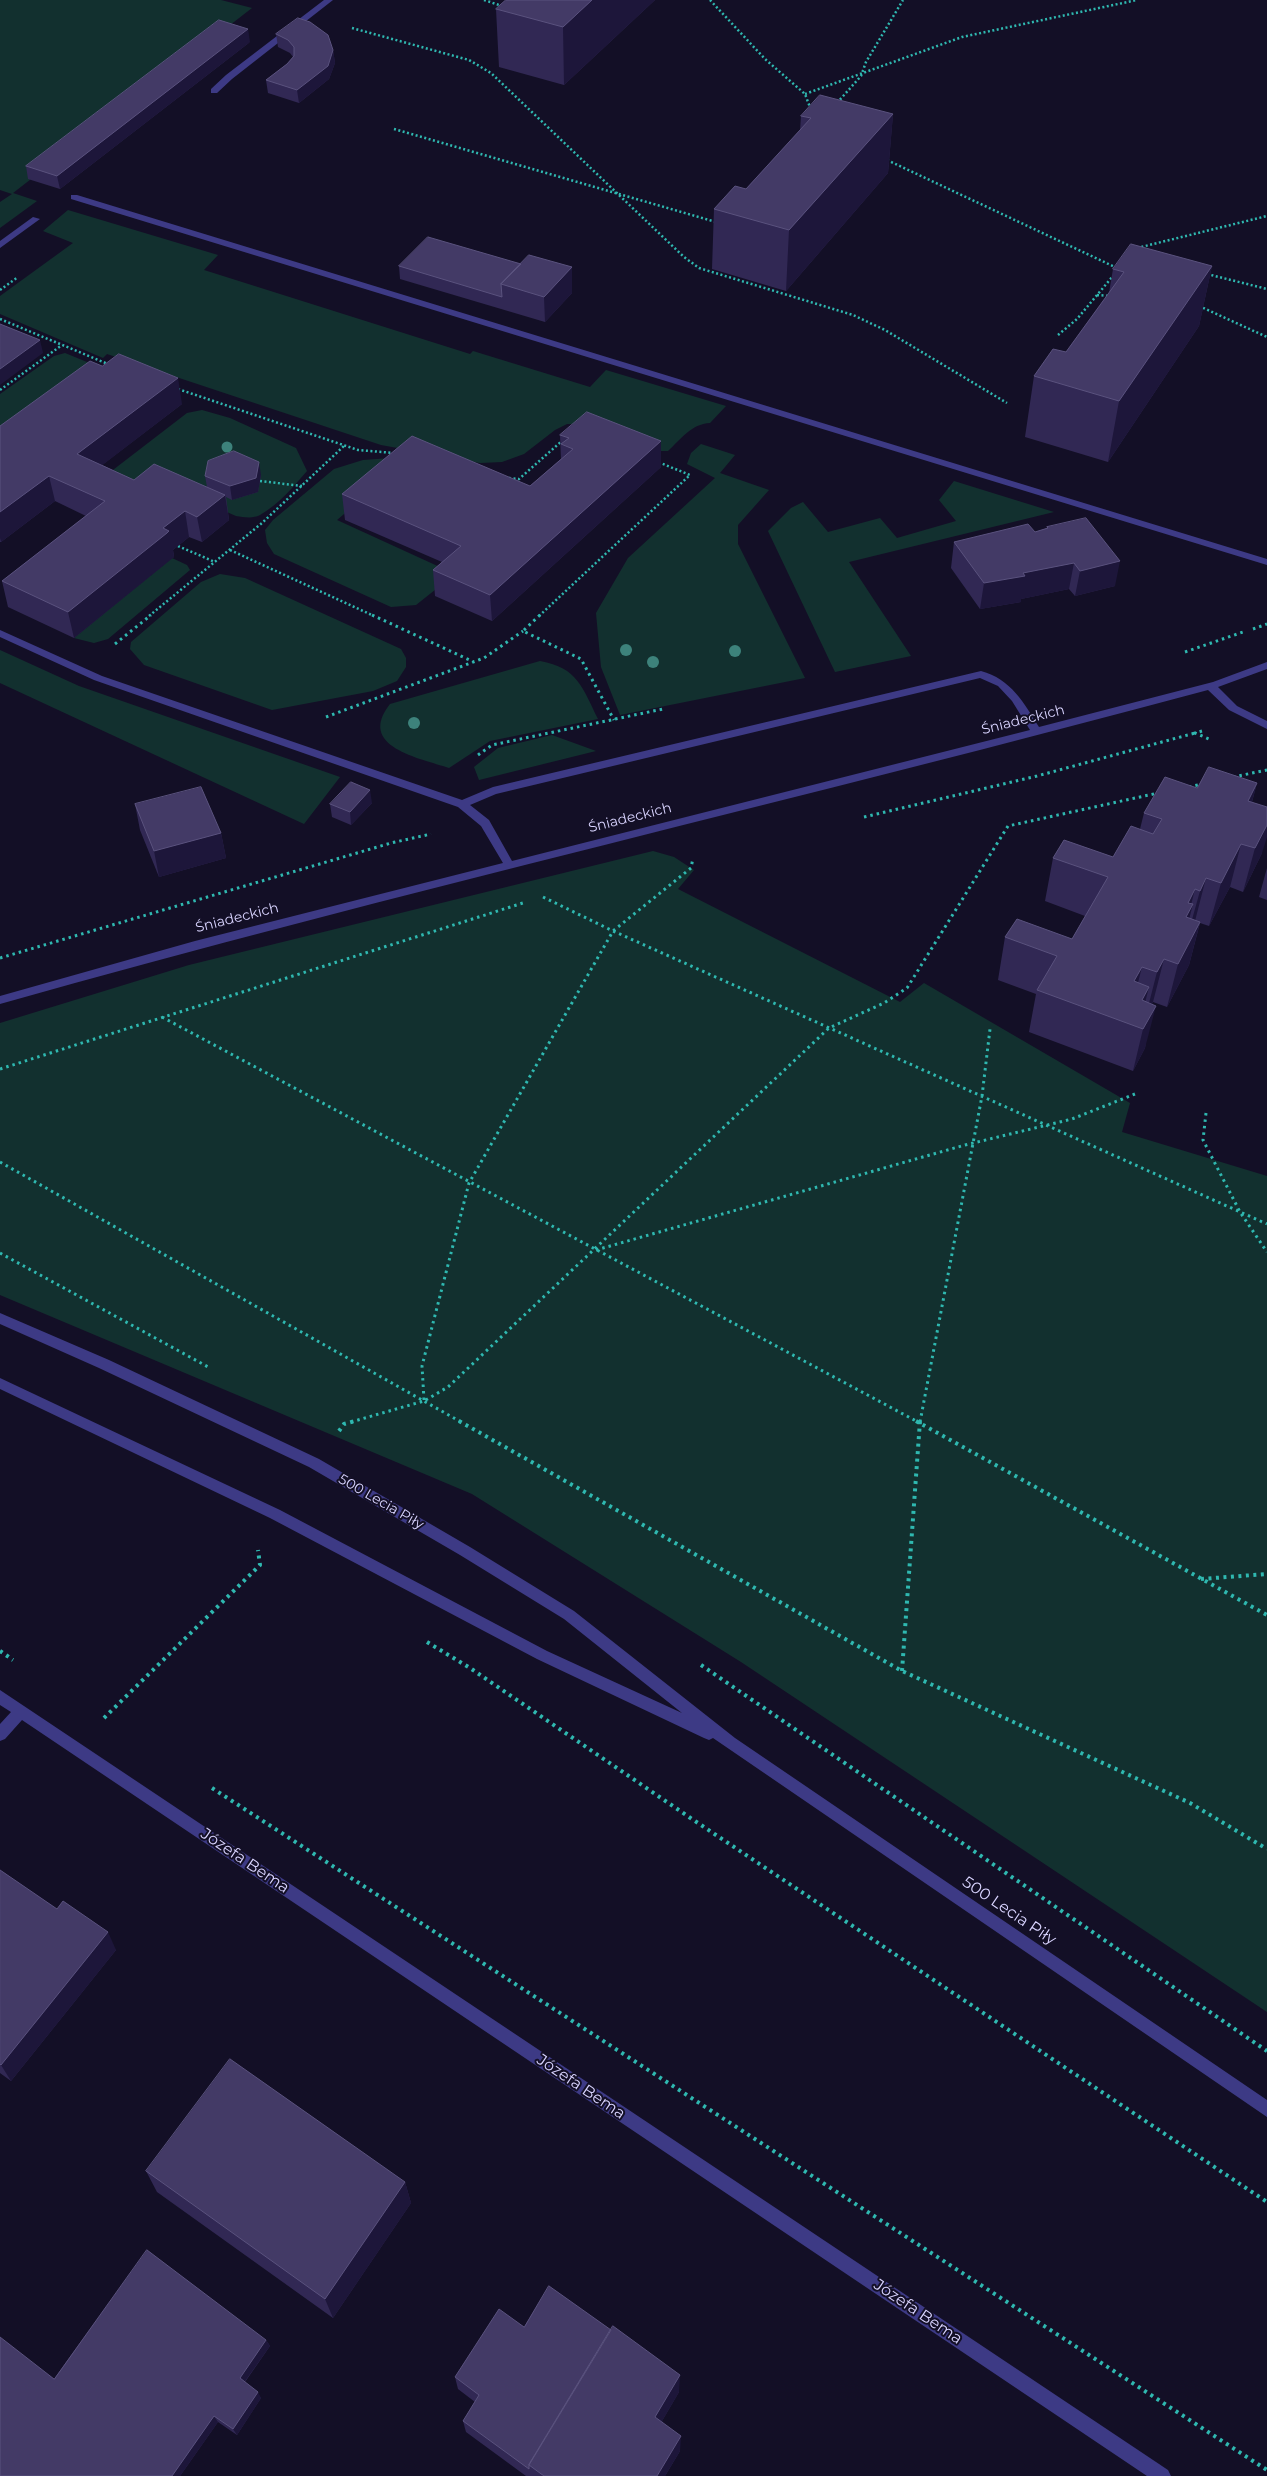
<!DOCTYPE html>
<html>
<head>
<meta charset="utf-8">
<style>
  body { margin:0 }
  canvas { display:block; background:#130f26 }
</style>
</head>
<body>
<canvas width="1267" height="2476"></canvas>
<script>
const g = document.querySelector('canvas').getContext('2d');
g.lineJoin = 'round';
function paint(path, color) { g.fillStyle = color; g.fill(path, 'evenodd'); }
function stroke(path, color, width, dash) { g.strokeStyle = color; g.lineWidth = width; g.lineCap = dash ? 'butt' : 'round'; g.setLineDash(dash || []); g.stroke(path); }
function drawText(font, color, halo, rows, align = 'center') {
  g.font = font + ' Montserrat,sans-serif'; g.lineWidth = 4; g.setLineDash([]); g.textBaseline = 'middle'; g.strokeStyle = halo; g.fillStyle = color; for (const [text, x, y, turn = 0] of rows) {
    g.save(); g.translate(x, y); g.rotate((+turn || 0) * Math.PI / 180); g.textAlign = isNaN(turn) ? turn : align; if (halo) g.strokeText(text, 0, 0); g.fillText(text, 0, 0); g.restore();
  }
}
paint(new Path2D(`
  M0,0H221L252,8L13,193L37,201L0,228V202L12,194L0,190Z
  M68,210L218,255L204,270L470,354L473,351L590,387L606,370L726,406L710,423C691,424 681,439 668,451H654L583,424H567L555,430L524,454L502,462L480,463L381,445L107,354L103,358L0,314V296L73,243L43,231Z
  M65,353L121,376L0,445V394L54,356Z
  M202,410L230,418L296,448L307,471C294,486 278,505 260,515C252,519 244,517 236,516L151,479L139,488L109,473L187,413Z
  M701,444L735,455L720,473L769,490L738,525V544L805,678L620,715L601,667L596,613L628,558L715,478L687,464L691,453Z
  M391,458L407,460L337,520L455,574L416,605L391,607L274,554L267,543L265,530L273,520L334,469L363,460Z
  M954,481L1054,512L849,562L911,656L835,672L768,531L791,508L803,502L828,532L880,518L897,538L956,521L939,500Z
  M172,558L187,565L190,570L108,639L94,643L74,638Z
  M220,574L245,578L401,649L406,658V667L397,681L373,691L272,710L144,665L130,649L131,642L201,582Z
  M0,650L79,686L340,777L304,824L0,683Z
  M540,661C578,668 582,687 598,719L490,741L449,768C420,758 356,747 390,704Z
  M552,735L596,751L479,780L474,767L498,748Z
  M653,851L674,857L694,870L678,889L900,1002L924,983L1130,1103L1122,1132L1267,1176V2012L741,1662L472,1494L0,1295V1023L189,965Z`), '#12302f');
stroke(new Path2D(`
  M484,0L502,6
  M710,0L765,59L805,94L811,110
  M352,28L469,60L491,73L684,257L699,268L853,315L885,330L1007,403
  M805,94L962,37L1137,0
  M837,103L861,76L866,62L903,0
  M394,129L716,222
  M887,160L1117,268
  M1137,248L1267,216
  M1207,274L1267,289
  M0,290L18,277
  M1097,295L1111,296
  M1199,306L1267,337
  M0,319L108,364
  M1058,335L1077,319L1113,276
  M178,389L358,450L394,453
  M0,390L62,345
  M509,478L519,479L563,440
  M260,481L302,486
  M178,546L215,562
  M230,550L374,616
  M149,616L262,523L345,445
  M539,616L690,475L658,462`), '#2fb8b0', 2.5, [2, 2.5]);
stroke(new Path2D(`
  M372,615L474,662
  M540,615L523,631L581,659L614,720
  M1253,629L1267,624
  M115,644L151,615
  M1185,652L1243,632
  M326,717L484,658L523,631
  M1202,731L1195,733L1209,739
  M478,755L492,745L663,709
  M1233,777L1267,770
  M1189,787L1202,784
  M864,817L1037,776L1195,733
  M543,897L613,931L1267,1224
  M0,958L391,843L431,834
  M162,1017L918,1422
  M0,1069L526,902
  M1206,1113L1203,1140L1240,1212L1267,1252
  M0,1162L461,1422
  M596,1250L965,1145L1072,1119L1135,1094
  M0,1253L210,1368
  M424,1400L422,1366L469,1183L613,931L691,868L693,858
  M351,1422L424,1401L448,1387L829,1028L884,1003L907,988L1008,826L1158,793
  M920,1422L982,1096L990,1029`), '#2fb8b0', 3, [2.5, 4]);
stroke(new Path2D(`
  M459,1421L902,1671L1190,1803L1267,1849
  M916,1421L1267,1615
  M339,1431L344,1424L355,1421
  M1201,1579L1267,1574
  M427,1642L470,1668L689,1817L1267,2202
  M0,1651L13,1660
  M701,1665L1267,2051
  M902,1671L920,1421
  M104,1718L260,1565L258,1550
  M212,1788L1267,2470`), '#2fb8b0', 4, [3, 4.5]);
paint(new Path2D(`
  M324,0H333L232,79L217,93H211V89L226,75Z
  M71,195H77L1267,559V565L71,199Z
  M33,217L40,219L0,248V241Z
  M0,630L102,676L462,800L493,787L981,671C1011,679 1024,703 1039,727L1213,682L1267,662V669L1218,687L1237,706L1267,721V729L1229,710L1208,690C807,798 400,891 0,1004V996L195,941L503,863L481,826L458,807L94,680L0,637ZM980,678L998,686L1012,701L1030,730L512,861L489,820L470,805L496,794Z
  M0,1313L109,1360L319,1459L470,1547L574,1611L735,1738L1267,2100V2117L713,1738L709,1740L704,1738L537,1659L270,1518L0,1389V1378L280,1510L547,1651L682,1713L564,1619L460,1555L309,1467L99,1368L0,1324Z
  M0,1690L1168,2470L1171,2476H1147L22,1720L5,1739L0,1741V1724L11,1712L0,1705Z`), '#3d3a85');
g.fillStyle = '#3d827b';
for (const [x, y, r] of [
  [227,447,5.5],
  [626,650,6],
  [735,651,6],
  [653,662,6],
  [414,723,6]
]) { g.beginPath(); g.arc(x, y, r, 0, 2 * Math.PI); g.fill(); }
paint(new Path2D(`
  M506,0H655L564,85L499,67L496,9Z
  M276,34L333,50L335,63L329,79L299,103L268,93L266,80L287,64L293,57L290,53L278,47Z
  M250,42L60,189L28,179L26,166Z
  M893,114L888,173L786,291L712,269L714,209L746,189L800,131L801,116Z
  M521,264L572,267V293L545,322L400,279L399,266Z
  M1212,266L1199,326L1108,462L1025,437L1034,376L1066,352L1109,293L1113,269Z
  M182,404L102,465L134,480L207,487L205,476L261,475L258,492L232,500L226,497L229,520L202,542L189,537L173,550L174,557L172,558L74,638L8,607L2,581L86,516L55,501L1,542H0V426Z
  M560,435L661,441V467L492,621L435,596L433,570L442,562L345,520L342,494L530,486L561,459Z
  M1047,527L1115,586L1075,596L1069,589L1021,599V602L980,609L951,568L954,542L1035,532L1047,528Z
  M1257,783L1252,802L1262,853L1243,892L1230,887L1209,926L1200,923L1189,965L1167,1007L1153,1002L1152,1004L1145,1048L1133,1071L1029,1032L1036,994L998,980L1005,937L1072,939L1085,916L1045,901L1053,858L1113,857L1140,829L1144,813L1197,788Z
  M372,803L351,825L332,817L330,804Z
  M135,804L221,833L226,858L159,877L140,830Z
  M1267,868V900L1259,897Z
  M0,1870L116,1950L11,2081L0,2073Z
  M146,2171L405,2182L411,2203L333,2318L157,2192Z
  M524,2327L679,2392L662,2421L680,2451L665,2476H526L466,2432L463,2421L475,2402L458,2389L455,2377Z
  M266,2340L270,2346L245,2382L261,2398L237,2435L218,2422L180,2476H0L54,2379Z`), '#312854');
paint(new Path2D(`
  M592,0H655L564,85L563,27Z
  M248,29L250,42L60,189L57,176Z
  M333,50L335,63L329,79L299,103L297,90Z
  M893,114L888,173L786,291L789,230Z
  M1212,266L1199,326L1108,462L1119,401Z
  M572,267V293L545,322L544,297Z
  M40,340L43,353L0,385V369Z
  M178,378L182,404L83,480L77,454Z
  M661,441V467L492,621L490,595Z
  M259,462L261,475L258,492L232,500L230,486Z
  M49,476L55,501L1,542L0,538V512Z
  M225,495L229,520L202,542L197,517Z
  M185,511L189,537L173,550L174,557L74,638L68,612L163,528Z
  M1120,561L1115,586L1075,596L1080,571Z
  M1074,563L1069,589L1021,599V602L980,609L984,583L1023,573Z
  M1257,783L1245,827L1248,801Z
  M370,790L372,803L351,825L350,812Z
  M1267,825V837L1262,853L1243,892L1255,848Z
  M221,833L226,858L159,877L154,851Z
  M1241,844L1230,887L1209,926L1221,883Z
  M1206,878L1195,921L1188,934L1200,891Z
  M1195,889L1190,909L1193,904L1182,947L1188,903Z
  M1200,922L1189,965L1167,1007L1178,964Z
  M1164,959L1153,1002L1146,1015L1157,972Z
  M1142,967L1131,1010L1134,981Z
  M1149,987L1139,1027L1142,1000Z
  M1156,1006L1145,1048L1133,1071L1143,1029Z
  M108,1932L116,1950L11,2081L1,2065Z
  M405,2182L411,2203L333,2318L325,2299Z
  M266,2340L270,2346L243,2384L240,2378Z
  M680,2375L679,2392L655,2433V2417Z
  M258,2392L261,2398L237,2435L233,2429Z
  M214,2416L218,2422L180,2476H172Z
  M681,2436L680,2451L665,2476H657Z`), '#1d163a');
const building = new Path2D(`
  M506,0H592L563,27L496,9Z
  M298,18L310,22L328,35L333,50L328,66L297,90L266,80L287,64L294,56V47L288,40L276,34Z
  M219,20L248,29L57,176L26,166Z
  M820,95L893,114L789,230L714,209L735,186L746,189L811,118L801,116Z
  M428,237L521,264L501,284L502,297L399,266Z
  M1131,244L1212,266L1119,401L1034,376L1053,349L1066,352L1124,272L1113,269Z
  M529,255L572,267L544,297L501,284Z
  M0,324L40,340L0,369Z
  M119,354L178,378L77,454L134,480L154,464L225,495L197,517L185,511L163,528L169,531L167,533L68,612L2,581L105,501L49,476L0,512V426L90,361L102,366Z
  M587,412L661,441L490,595L433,570L461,546L342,494L412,436L530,486L573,449L561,444L569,438L560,435Z
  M234,451L259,462L256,478L230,486L205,476L208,461Z
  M1086,518L1120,561L1080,571L1074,563L1023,573L1025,576L984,583L954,542L1028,524L1035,532L1048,528L1047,527Z
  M1209,767L1257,783L1248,801L1267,807V825L1255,848L1241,844L1221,883L1206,878L1200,891L1195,889L1188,903L1193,904L1186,917L1200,922L1178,964L1164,959L1157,972L1142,967L1134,981L1149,987L1142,1000L1156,1006L1143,1029L1037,990L1057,956L1005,937L1017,919L1072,939L1108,877L1053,858L1064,840L1113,857L1131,826L1153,834L1162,819L1144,813L1165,777L1197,788Z
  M351,782L370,790L350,812L330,804Z
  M201,787L221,833L154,851L135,804Z
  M0,1870L57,1909L63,1901L108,1932L1,2065L0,2064Z
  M230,2059L405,2182L325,2299L146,2171Z
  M147,2250L266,2340L240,2378L258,2392L233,2429L214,2416L172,2476H0V2337L54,2379Z
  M549,2286L611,2330L529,2465V2469L463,2421L479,2395L455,2377L499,2309L524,2327Z
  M613,2326L680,2375L655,2417L681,2436L657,2476H544L529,2465Z`);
paint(building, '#433a66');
stroke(building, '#5a527e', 1);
drawText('14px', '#d9d4ff', '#130f26', [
  ["Śniadeckich",1023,720,-14],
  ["Śniadeckich",630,818,-14],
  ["Śniadeckich",237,918,-14],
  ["500 Lecia Piły",381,1502,30]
]);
drawText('16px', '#d9d4ff', '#130f26', [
  ["Józefa Bema",245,1861,34],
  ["500 Lecia Piły",1009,1911,34],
  ["Józefa Bema",581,2087,34],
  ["Józefa Bema",918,2312,34]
]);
</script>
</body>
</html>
